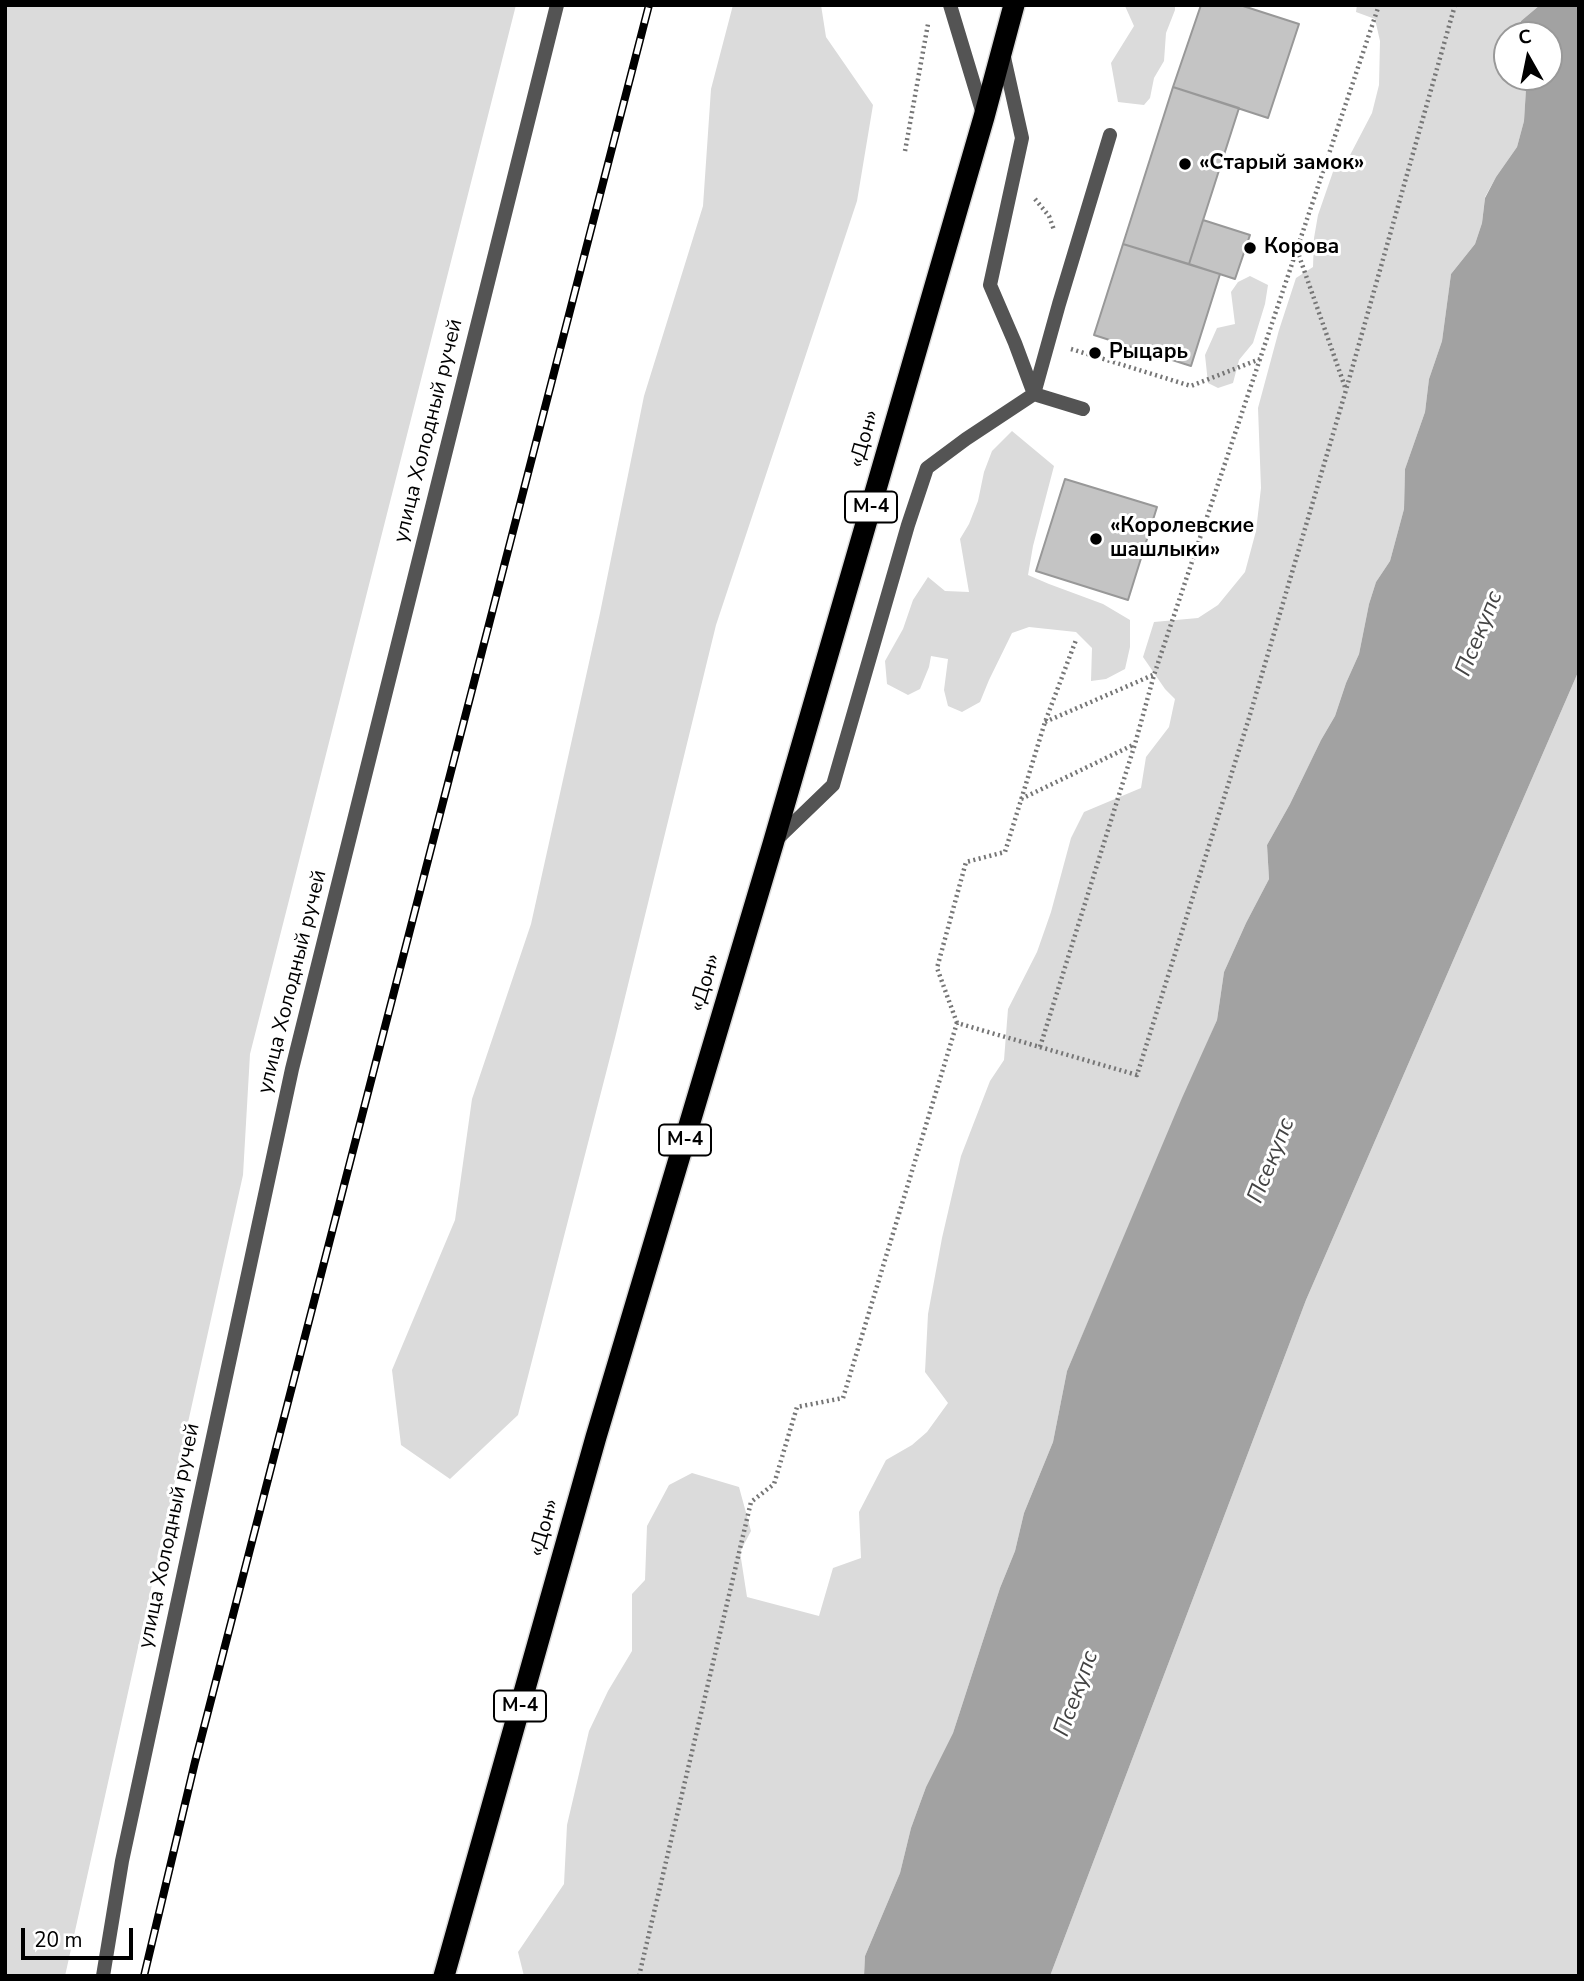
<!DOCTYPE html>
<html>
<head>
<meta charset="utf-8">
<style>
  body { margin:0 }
  #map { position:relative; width:1584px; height:1981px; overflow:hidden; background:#fff; font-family:"Nunito Sans",sans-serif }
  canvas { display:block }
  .frame { position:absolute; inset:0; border:7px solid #000; pointer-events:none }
  .north { position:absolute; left:1493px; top:21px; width:70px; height:70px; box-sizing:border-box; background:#fff; border:2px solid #999; border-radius:50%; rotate:351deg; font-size:19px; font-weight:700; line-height:28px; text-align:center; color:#000 }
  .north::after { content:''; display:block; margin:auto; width:24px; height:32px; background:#000; clip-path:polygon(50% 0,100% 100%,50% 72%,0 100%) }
  .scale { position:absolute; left:21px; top:1928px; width:112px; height:32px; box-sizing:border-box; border:4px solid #000; border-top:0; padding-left:9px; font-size:21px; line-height:24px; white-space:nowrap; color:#000; -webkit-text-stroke:5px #fff; paint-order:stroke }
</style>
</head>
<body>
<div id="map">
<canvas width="1584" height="1981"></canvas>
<div class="frame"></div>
<div class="north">С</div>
<div class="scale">20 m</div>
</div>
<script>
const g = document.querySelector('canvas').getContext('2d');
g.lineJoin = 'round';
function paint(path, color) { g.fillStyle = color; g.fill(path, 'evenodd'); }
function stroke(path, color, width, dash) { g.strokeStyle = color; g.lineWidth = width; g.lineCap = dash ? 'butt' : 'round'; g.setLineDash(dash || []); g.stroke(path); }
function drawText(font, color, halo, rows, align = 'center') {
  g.font = font + ' "Nunito Sans",sans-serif'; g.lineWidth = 6; g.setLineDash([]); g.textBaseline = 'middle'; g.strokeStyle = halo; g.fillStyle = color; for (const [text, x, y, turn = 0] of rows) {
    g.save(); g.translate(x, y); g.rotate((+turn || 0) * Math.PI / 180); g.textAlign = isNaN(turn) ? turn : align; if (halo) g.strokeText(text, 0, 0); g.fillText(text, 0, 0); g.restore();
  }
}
paint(new Path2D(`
  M5,5H516L250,1054L243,1175L65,1976H5Z
  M733,5H821L826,37L873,105L857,201L716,625L615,1038L518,1415L450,1479L401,1445L392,1370L455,1220L472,1099L531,924L600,613L644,396L703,206L711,89Z
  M1127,5H1175V10L1166,33L1164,61L1154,78L1150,98L1144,105L1118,102L1111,63L1134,26L1125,6Z
  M1357,5H1540L1521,21L1519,35H1507V77H1524L1526,89L1524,121L1517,147L1496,177L1485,197L1482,223L1475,244L1451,274L1442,341L1429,379L1425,412L1405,469L1404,509L1390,561L1376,582L1369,604L1359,654L1346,683L1335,716L1321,740L1290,804L1267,845L1269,879L1246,923L1224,972L1217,1020L1067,1371L1053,1442L1024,1513L1015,1551L1000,1588L953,1733L926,1787L911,1828L900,1873L865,1956L864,1976H524L518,1952L564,1884L567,1825L589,1731L608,1691L632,1651V1594L645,1580L647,1526L669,1485L692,1473L739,1487L751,1531L740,1552L747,1597L819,1616L833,1568L861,1558L859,1512L886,1460L912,1445L927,1432L948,1403L925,1372L928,1314L942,1238L961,1156L990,1081L1004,1060L1008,1009L1037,952L1051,912L1071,838L1084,812L1141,788L1146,757L1169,727L1175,699L1165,689L1143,657L1154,622L1198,618L1218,605L1245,572L1256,531L1261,488L1258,408L1279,330L1296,278L1313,267L1314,238L1318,215L1335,166L1348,159L1372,113L1379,85L1380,41L1375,19L1356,12Z
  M1250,276L1268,285L1265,304L1253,343L1239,360L1233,383L1218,388L1208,383L1205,355L1217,328L1235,324L1231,292L1238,282Z
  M1012,431L1054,466L1033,546L1028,575L1049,584L1103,604L1130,620V647L1125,669L1106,679L1091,681L1092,648L1076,632L1029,627L1012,633L989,680L980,702L962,712L948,706L944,690L948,659L931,656L929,667L920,689L908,695L887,684L885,661L903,629L913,600L928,577L945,591L969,592L960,539L969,524L978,501L984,472L992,451Z
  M1579,670V1976H1050L1306,1300Z`), '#dbdbdb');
paint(new Path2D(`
  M1540,5H1579V670L1306,1300L1050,1976H864L865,1956L900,1873L911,1828L926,1787L953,1733L1000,1588L1015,1551L1024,1513L1053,1442L1067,1371L1182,1098L1217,1020L1224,972L1246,923L1269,879L1267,845L1290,804L1321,740L1335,716L1346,683L1359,654L1369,604L1376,582L1390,561L1404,509L1405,469L1425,412L1429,379L1442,341L1451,274L1475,244L1482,223L1485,198L1496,177L1517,147L1524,121L1526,89L1524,77H1549V35H1519L1521,21Z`), '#a2a2a2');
const building = new Path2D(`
  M1201,5H1240L1299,24L1268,118L1173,87Z
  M1173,87L1239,108L1189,264L1123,244Z
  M1203,220L1250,235L1235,279L1189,264Z
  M1123,244L1220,274L1191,366L1094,335Z
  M1065,479L1157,507L1128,600L1036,571Z`);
paint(building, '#c4c4c4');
stroke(building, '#989898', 2);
const highway = new Path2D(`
  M444,1976L596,1437L773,844L984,117L1014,5`);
stroke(highway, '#dbdbdb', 24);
stroke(new Path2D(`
  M905,151L928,24
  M1035,199L1049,216L1054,230
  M1297,250L1345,387
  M1071,349L1191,386L1260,359L1379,5
  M1045,722L1153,675
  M1021,799L1133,745
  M957,1023L937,968L966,862L1005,852L1045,722L1076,640
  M1040,1047L1137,1075L1249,718L1346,390L1455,5
  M639,1976L751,1502L774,1484L797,1407L843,1398L957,1023L1040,1047L1135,744L1154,675L1260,359`), '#767676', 4.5, [2, 3.5]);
stroke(new Path2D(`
  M950,5L983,114
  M1003,53L1022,138L990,285L1015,343L1034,394
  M1034,394L1083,409
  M776,840L833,785L908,525L927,468L966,439L1034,394L1059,304L1110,135`), '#545454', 14);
stroke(new Path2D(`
  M103,1976L122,1861L292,1069L557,5`), '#545454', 14);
stroke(highway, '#000', 21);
const rail = new Path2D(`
  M144,1976L195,1762L649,5`);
stroke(rail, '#000', 8);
stroke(rail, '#fff', 5, [16]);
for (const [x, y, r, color] of [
  [1185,164,7,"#000"],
  [1250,248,7,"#000"],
  [1095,353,7,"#000"],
  [1096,539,7,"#000"]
]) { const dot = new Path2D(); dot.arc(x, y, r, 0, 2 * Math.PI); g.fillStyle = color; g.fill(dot); stroke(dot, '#fff', 2.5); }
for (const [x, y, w] of [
  [871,507,52],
  [685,1140,52],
  [520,1706,52]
]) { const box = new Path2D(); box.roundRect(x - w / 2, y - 15.5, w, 31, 5); g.fillStyle = '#fff'; g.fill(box); stroke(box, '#000', 2); }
drawText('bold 19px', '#000', null, [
  ["М-4",871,507],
  ["М-4",685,1140],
  ["М-4",520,1706]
]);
drawText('bold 21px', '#000', '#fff', [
  ["«Старый замок»",1199,164],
  ["Корова",1264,248],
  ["Рыцарь",1109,353],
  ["«Королевские",1110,527],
  ["шашлыки»",1110,551]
], 'left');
drawText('21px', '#000', '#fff', [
  ["улица Холодный ручей",429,431,-76],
  ["«Дон»",865,439,-74],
  ["улица Холодный ручей",293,982,-76],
  ["«Дон»",706,983,-73],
  ["«Дон»",545,1528,-74],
  ["улица Холодный ручей",170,1536,-78]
]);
drawText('italic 23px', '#434343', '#fff', [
  ["Псекупс",1480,634,-68],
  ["Псекупс",1272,1161,-68],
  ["Псекупс",1077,1694,-70]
]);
</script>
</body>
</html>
